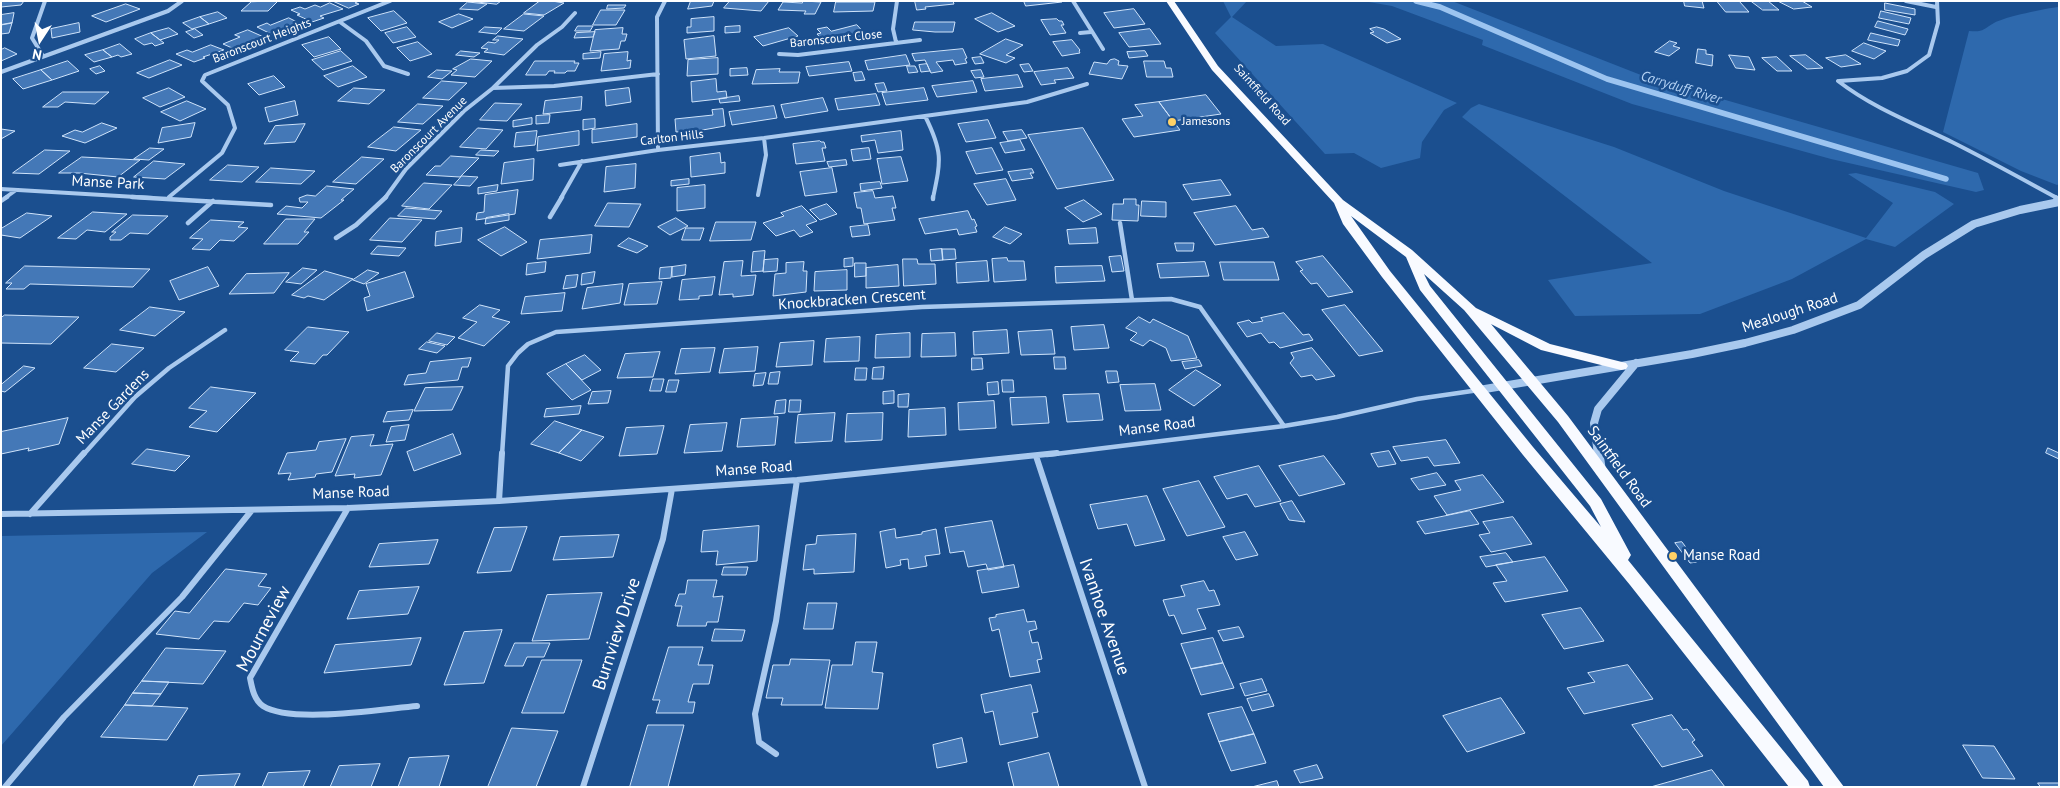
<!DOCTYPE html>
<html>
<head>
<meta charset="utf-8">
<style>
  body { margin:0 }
  #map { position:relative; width:2060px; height:788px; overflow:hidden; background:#1b4f8f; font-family:"PT Sans",sans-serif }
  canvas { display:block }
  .frame { position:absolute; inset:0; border:2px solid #fff; pointer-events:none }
  .north { position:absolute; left:15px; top:15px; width:50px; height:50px; -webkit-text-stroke:4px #1b4f8f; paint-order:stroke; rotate:191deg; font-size:14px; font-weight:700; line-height:20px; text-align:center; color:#fff }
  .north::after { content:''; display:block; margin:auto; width:18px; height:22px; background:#fff; clip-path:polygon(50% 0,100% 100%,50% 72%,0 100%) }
</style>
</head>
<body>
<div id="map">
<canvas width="2060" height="788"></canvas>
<div class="frame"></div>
<div class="north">N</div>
</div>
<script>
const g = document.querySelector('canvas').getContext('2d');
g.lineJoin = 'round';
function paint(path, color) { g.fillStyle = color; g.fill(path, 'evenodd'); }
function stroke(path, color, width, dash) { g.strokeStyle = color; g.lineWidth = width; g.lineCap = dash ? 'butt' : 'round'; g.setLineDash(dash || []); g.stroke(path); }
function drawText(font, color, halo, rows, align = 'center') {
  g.font = font + ' "PT Sans",sans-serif'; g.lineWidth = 5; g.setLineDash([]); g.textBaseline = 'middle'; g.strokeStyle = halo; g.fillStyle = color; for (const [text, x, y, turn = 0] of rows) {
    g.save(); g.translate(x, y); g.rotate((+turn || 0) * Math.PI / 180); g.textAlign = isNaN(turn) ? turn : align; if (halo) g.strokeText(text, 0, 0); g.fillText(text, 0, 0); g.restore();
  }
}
paint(new Path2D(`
  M1223,1H1247L1232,17L1276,46L1323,44L1457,103L1444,110L1422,142L1420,158L1381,168L1354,153L1325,154L1215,33L1231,17Z
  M1363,1H1452L1646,77L1978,173L1984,190L1976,192L1831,159L1632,104L1482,45L1483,40L1392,6Z
  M2059,7V184L2057,185L2021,171L1943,132L1969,31C1984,32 1982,30 1994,23C2004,17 2047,8 2059,7Z
  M1479,104L1614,147L1724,191L1866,238L1893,203L1848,174L1856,173L1935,192L1954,204L1895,247L1866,239L1792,279L1700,314L1575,316L1548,280L1652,263L1462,117L1471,108Z
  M207,532L152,573L1,746V536Z`), '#2e69ad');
stroke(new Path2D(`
  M1416,1L1440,7L1607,79L1946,179`), '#9cc4f0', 5.5);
const building = new Path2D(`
  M1,1H24L21,5L1,7Z
  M278,1L268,11H241L251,2Z
  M333,1H359L355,3L359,4L349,8Z
  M469,1H501L497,4Z
  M540,1H552L564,3L544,15L524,13Z
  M691,1H714L712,6L688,9Z
  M730,1H769L761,11L724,8Z
  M803,1L821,2L815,14H804L806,11L778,10L783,2L802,3Z
  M915,1H953L954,4L925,7L926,9L917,10Z
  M1024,1H1061L1062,2L1026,6Z
  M1684,1H1702L1704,8L1685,6Z
  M1717,1H1739L1749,12H1726Z
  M1751,1H1768L1779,10H1763Z
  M1778,1H1802L1812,7L1794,9Z
  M468,2L487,4L478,10L460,9Z
  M836,2H875L873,11L834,12Z
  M330,3L343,9L320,16L324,18L312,22L297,15L300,14L291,10L300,7L305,9L315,5L320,7Z
  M1885,3L1915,9V15L1885,10Z
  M126,4L140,9L106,22L92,16Z
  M608,5H626L624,8L607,9Z
  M1134,9L1145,24L1114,28L1104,13Z
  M601,10H625L616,25H593Z
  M394,11L407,23L381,31L368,18Z
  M1881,11L1911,18L1909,24L1879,18Z
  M218,12L227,18L209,24L200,17Z
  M14,13L12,23L1,25V15Z
  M992,13L1015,26L998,32L975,19Z
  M459,14L473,19L452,28L439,22Z
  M524,14L544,16L524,31L504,29Z
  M200,17L209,24L192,29L183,23Z
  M714,17V31L687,33V27H691V19Z
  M289,18L301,24L273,35L257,27L267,23L270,25Z
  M1057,19L1059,21H1062L1064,25H1061L1066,33L1050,35L1041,20Z
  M1878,21L1908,29L1905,35L1875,27Z
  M915,22H955L953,32H935L913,30Z
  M12,23L9,33L1,34V25Z
  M79,23L80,32L52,38L51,29Z
  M857,25L867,36L825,43L817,34L821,33L817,29L827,27L831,31Z
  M578,26H593L590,31H575Z
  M740,26V32L725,33V27Z
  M407,27L416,37L393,43L385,33Z
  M485,27L502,28L496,34L479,32Z
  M1377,27L1384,29L1401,39L1387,43L1370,33L1374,32L1370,29Z
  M169,28L178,34L160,40L151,33Z
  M623,28L622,34H627L625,41H621L619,49L590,51L595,30Z
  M789,28L798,36L763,46L754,37Z
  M195,29L203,35L194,38L186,32Z
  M1150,29L1161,44L1129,47L1119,33Z
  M248,30L266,38L248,45L251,46L239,51L223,44L240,37L235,35Z
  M595,32L593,37L574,38L576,33Z
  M151,33L164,43L155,46L152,43L144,45L135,39Z
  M1871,33L1900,40L1898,46L1868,40Z
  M498,36L523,39L504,55L484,52L488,49L481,48L488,42L495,43L499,40H493Z
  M714,36L716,56L686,59L684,40Z
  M329,37L341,49L314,57L302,45Z
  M1006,39L1023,45L1006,55L1015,58L1006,63L980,54Z
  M1072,40L1080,50L1079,51L1080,53L1062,56L1053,42Z
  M1670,41L1677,43L1673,46L1680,48L1669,56L1655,52Z
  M418,42L432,54L410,61L397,48Z
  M1864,43L1886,51L1874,59L1852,51Z
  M120,44L132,54L121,57L118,55L112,57L103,50Z
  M211,45L224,50L203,57L205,58L194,62L176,54L187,50L192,52Z
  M5,48L17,54L1,61V50Z
  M963,49L967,58L965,59L967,63L955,65L953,60L936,62L943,71L931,73L925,60L915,61L912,54Z
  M1698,49L1706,50V54L1713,55L1712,66L1696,63Z
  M103,50L112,57L94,62L85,55Z
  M341,51L352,61L323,70L312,60Z
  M461,51L480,53L474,57L456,55Z
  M1145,51L1148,56L1129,58L1127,52Z
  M601,52L600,58L583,59V54Z
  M628,52L627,61L631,60L630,68L601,71L604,54Z
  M906,55L910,65L868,70L865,61Z
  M1729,55L1749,57L1755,70L1736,68Z
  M1806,55L1823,68L1807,69L1790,56Z
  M1846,55L1861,64L1841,67L1826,58Z
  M981,57L984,63L975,64L972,58Z
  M1777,57L1792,71H1777L1762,58Z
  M718,58V74L687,76L688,60Z
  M471,59L492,61L475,77L451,75L457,70L453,69Z
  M1115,59L1119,61L1118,65L1128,66L1122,79L1089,74L1094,62L1107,64L1110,60Z
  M170,60L182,65L149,78L137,73Z
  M68,61L79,71L52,80L41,70Z
  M535,61H575L574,63H579L575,71H567L565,73H554L555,71H549L546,75H526Z
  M1144,61H1164L1166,68H1171L1173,77H1147Z
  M849,62L852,71L809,76L806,67Z
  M927,64L930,71L921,72L919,65Z
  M1029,64L1033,71L1024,72L1020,65Z
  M100,66L105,71L96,74L90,69Z
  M353,66L367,77L338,87L324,76Z
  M907,66H915L918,72L909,73Z
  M747,68L748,75L730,76V69Z
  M1068,68L1074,78L1054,80L1056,83L1041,85L1034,72Z
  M780,69L779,72H800L798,83L752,84L756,70Z
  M41,70L52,80L23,89L13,79Z
  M437,70L452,71L442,79L428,77Z
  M981,70L984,77L975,78L971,71Z
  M862,72L865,80L855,81L853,73Z
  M1018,75L1023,87L985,91L981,79Z
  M274,76L285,87L259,95L248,84Z
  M716,79L717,92L726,91L727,98L692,102L691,82Z
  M442,81L467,83L449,100L423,98Z
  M973,81L977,92L937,97L932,86Z
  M884,83L887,91L878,92L875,84Z
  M169,88L185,97L160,107L143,98Z
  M354,88L385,90L369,104L338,101Z
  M629,88L631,102L606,106L605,91Z
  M924,88L928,100L886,105L882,93Z
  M63,92H109L95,104L65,102L58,107H43Z
  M876,94L880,105L838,110L835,99Z
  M1206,95L1221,114L1173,121L1159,102Z
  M739,96L740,101L720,103L719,99Z
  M582,97L581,110L543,114L545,101Z
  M823,98L828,111L785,118L781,105Z
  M187,101L206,109L180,121L161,112Z
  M295,101L298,115L269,122L265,108Z
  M1159,102L1180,130L1134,137L1122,119L1143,116L1135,105Z
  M495,103L522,104L507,121L480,120Z
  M418,104L443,106L423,124L398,122Z
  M774,106L777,118L732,125L729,112Z
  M723,109L725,126L697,131V130L676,132L675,119L713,115L712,110Z
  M550,115L549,123L536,124V116Z
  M532,118V124L513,127V121Z
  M595,119V128L583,130V120Z
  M988,120L996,138L966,142L958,124Z
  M102,123L117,128L85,143L62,136L75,130L82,132Z
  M195,123L191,137L158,143L162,128Z
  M305,124L295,142L264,144L275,126Z
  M637,124V137L592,143V130Z
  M394,127L421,130L396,151L368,147Z
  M478,128L503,130L486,149L460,147Z
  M1083,128L1114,180L1057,189L1028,135Z
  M1,129L15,131L1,139Z
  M1022,130L1027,138L1008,141L1003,132Z
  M537,131L535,145L514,147L516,133Z
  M579,131V145L537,151L538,137Z
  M901,131L903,150L878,153L875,140L862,142L861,136Z
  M1020,140L1025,150L1005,153L1000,143Z
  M820,141L821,142H824L826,148H822L825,161L796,164L793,144Z
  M150,148L164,149L149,160L134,159Z
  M869,148L871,159L853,161L851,150Z
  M992,148L1003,170L976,174L966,152Z
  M45,150L70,151L39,174L13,173Z
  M481,150L499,151L494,156L476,155Z
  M720,153L721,163L725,162V173L691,177L690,157Z
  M451,156L479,158L460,177L426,175L435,166H440Z
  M82,157L140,160L118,177L79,173H59Z
  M362,157L384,159L356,184L333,182Z
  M901,157L908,181L882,184L877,159Z
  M534,159L533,180L501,184L504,163Z
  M846,160L847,165L829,167L827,162Z
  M154,161L185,164L165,179L134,177Z
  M636,164L635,188L604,192L606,167Z
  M228,165L259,167L242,182L210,180Z
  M271,168L315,171L301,184L256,182Z
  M832,168L837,192L805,196L800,172Z
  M1032,169L1034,173H1030L1033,178L1012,181L1008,172Z
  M462,176L478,177L470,186L454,185Z
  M689,179V184L671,186V181Z
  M1006,179L1016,200L987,205L974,184Z
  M1221,180L1231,195L1192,200L1183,185Z
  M880,182L882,188L861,191L860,184Z
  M424,183L452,185L429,209L402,206Z
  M498,185L497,191L478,194V188Z
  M705,185V208L677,211V188Z
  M327,186L354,189L341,200H344L321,218L277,214L286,206L302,208L308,202H300L299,198L307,195L315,196Z
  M518,190L515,214L476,220L477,213L484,212L485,195Z
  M873,191L875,198L893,196L896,208H892L895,220L864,224L861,208H857L854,193Z
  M1124,199H1136V205H1139L1138,221L1112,220L1113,204H1123Z
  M1084,200L1102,214L1083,222L1065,208Z
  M1142,201L1166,202V217L1141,216Z
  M608,203L641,204L629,227L595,226Z
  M827,204L837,214L820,220L810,210Z
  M802,206L817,221L806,225L813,232L800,237L794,230L776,236L763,223L784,216L781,213Z
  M1236,206L1252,230L1263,228L1269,237L1215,245L1194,213Z
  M406,208L442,211L435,219L398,216Z
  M968,211L972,220L974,219L977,226L975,227L977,232L959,235L957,229L925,234L919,219Z
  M93,212L127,214L105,232L87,230L76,239L58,238Z
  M27,213L52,216L20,238L1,235V229Z
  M509,214V220L485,224L486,218Z
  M133,215L168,216L148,234L130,233L121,240H110V237L116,232H112Z
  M390,218L422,220L402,242L370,240Z
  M676,218L688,226L670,235L658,227Z
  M286,219H315L304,232H309L298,244H264Z
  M211,220L244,222L238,227L248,228L234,241L220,240L210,250L192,249L203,239L190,238Z
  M716,222H756L751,240L710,241Z
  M868,225L870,235L852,237L850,227Z
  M505,227L527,242L501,256L478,240Z
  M1005,227L1022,234L1010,244L993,237Z
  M462,228L461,242L435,246L436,232Z
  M686,228H704L700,240H682Z
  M1096,228L1098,243L1069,244L1067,230Z
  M592,235L590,253L537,259L540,240Z
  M629,238L648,246L637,253L618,246Z
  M1175,243H1194L1193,251H1177Z
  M378,246L406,248L399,256L371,254Z
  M942,249H955L956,259L943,260Z
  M942,249L943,260L931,261L930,250Z
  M765,251L763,271L751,272L753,252Z
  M1121,256L1124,271L1112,272L1109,257Z
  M1323,256L1353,292L1328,297L1317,283L1311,284L1300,271L1303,270L1296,262Z
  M853,258V266L844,267V259Z
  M1007,258L1008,261H1024L1026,280L994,282L992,259Z
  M778,259L777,271L763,272L764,260Z
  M903,259H917L918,264H935L936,284L904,286Z
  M743,261L741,276L756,275L753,295L733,297V294L719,295L724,262Z
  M987,261L989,281L957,283L956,263Z
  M546,262L545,272L526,275L527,264Z
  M804,262L803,271H807L806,292L773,296L775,274L786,273V263Z
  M1205,262L1209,276L1160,278L1157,264Z
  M1220,262H1274L1279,280H1224Z
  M855,263H866V276L855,277Z
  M686,265L685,275L672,277V267Z
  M898,265L899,286L866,288V268Z
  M25,266L150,269L133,287L30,284L24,289H6L12,283H6Z
  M1102,266L1105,281L1056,283L1055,267Z
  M208,267L219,286L179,300L170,281Z
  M672,267L671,278L659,279L660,268Z
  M303,268L317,270L301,284L286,282Z
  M368,270L379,273L364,284L353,280Z
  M847,270V290L814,291L815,272Z
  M325,271L353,279L324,300L308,296L304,298L292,295Z
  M405,272L414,297L367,311L364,298L370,296L366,284Z
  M595,272L593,283L581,285L582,274Z
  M289,273L274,293L229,294L246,274Z
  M578,275L576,287L563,289L566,276Z
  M715,277L712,295L699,296V299L679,300L682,280Z
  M662,282L657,304L624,305L629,284Z
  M623,284L620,303L582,309L587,288Z
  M565,293L562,311L521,314L525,297Z
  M480,305L500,310L492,317L510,322L484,346L458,338L477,322L463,318Z
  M1345,305L1383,351L1359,356L1322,310Z
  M150,307L185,312L155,336L120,330Z
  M1284,313L1303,335L1309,334L1313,340L1280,348L1274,342L1269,343L1261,333L1247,337L1237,323L1249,320L1252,323L1263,321L1261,318Z
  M5,315L79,317L51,344L1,343V318Z
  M1139,317L1150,323L1153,319L1188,336L1197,358L1171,361L1166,348L1150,340L1143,346L1130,340L1137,333L1126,328Z
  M1104,325L1109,348L1074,350L1071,327Z
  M308,327L349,332L327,355H323L315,364L290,361L299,352L285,350Z
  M1007,330L1009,353L974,355L973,332Z
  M1052,330L1055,354L1021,355L1018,332Z
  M437,333L455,337L447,345L429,341Z
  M910,333V357L875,358L876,335Z
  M955,333L956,356L921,357L922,334Z
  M860,337L859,361L824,362L826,339Z
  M814,341L812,365L776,367L780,343Z
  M427,342L445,346L437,353L419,349Z
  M112,344L144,348L116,372L84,368Z
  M758,347L755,371L719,373L724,349Z
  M715,348L710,372L675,374L681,349Z
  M1312,348L1335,376L1316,380L1312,375L1301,377L1290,363L1294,358L1291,353Z
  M660,352L653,377L617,378L625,354Z
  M585,355L601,370L582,380L566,364Z
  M1054,357H1065L1066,369H1055Z
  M471,358L468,367H462L458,380L404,385L408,375L426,373L430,362Z
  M972,358H982L983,369L972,370Z
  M1199,360L1202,366L1185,369L1182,362Z
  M566,364L591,390L572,400L547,374Z
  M24,366L35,368L5,392L1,391V385Z
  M884,367L883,379H872L873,368Z
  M856,368H867L866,380H855Z
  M1196,370L1221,385L1194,406L1169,390Z
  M1106,371H1117L1119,382L1108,383Z
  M780,372L778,384H768L770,373Z
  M766,373L763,385L753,386L755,374Z
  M653,379H664L661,391H650Z
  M669,380H679L676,392H666Z
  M1002,380H1013L1014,392H1003Z
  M998,382L999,394L988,395L987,383Z
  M1155,384L1161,410L1125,411L1120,385Z
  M211,387L256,393L217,432L189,427L207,411L189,408Z
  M463,387L452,410L414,411L425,388Z
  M611,391L608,403L588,404L592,392Z
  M894,391V403L883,404V392Z
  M909,394L908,407H898V395Z
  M1099,394L1103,420L1067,422L1063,395Z
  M1046,397L1049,423L1012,425L1010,398Z
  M786,400L785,413L774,414L776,401Z
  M790,400H801L800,412H789Z
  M994,401L996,428L959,430L958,403Z
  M581,406L579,414L544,417L546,409Z
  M945,408L946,435L908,437L909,410Z
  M413,410L409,420L383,422L387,412Z
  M835,413L832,441L795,443L798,415Z
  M883,413L882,440L845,442L847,414Z
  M778,417L775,445L737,447L741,419Z
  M68,418L59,444L28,451L29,448L1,454V432Z
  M555,421L582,430L559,453L531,444Z
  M727,423L722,451L684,453L690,425Z
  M409,425L405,440L386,442L391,427Z
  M664,426L657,454L619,456L626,428Z
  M582,430L604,437L581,461L559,453Z
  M453,434L461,454L414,471L407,452Z
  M374,435L370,446L393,444L381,475L354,478L355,474L335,476L351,437Z
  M346,439L332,472L316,474L315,477L288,480L291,473L278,474L287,453L316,450L319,442Z
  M1446,440L1460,463L1434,466L1428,457L1401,461L1393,447Z
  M2048,448L2059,453V459L2046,453Z
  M147,449L190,456L175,471L132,464Z
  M1389,451L1396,464L1378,467L1371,454Z
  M1324,456L1345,484L1299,496L1279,466Z
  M1259,466L1281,501L1255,507L1247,494L1227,499L1214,477Z
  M1437,473L1446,485L1419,490L1411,479Z
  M1483,475L1504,502L1447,515L1434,496L1461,490L1455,481Z
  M1199,481L1225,527L1187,536L1163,489Z
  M1147,496L1165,540L1135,546L1127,524L1098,529L1090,505Z
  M1292,501L1305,522L1289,520L1280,504Z
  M1470,511L1479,524L1425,534L1417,522Z
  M1513,517L1532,544L1491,552L1479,535L1490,533L1483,522Z
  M992,521L1004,567L988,570L986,564L968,567L964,551L950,553L945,528Z
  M759,526L757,561L716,565L718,551L701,552L703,531Z
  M527,527L511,571L477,573L494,528Z
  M895,529L896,538L922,534V532L936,529L940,554L925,556L927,566L909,569L908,559L900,560L901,565L886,568L880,532Z
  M1245,532L1258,555L1236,560L1223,537Z
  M856,534L854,572L814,574V569L803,570L806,545L816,544L817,536Z
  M619,535L613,557L553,560L560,537Z
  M438,540L429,564L369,567L379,544Z
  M1682,542L1697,562L1690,563L1675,543Z
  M1506,553L1513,562L1486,567L1480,557Z
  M1545,557L1568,591L1505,602L1493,583L1507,581L1496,565Z
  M1014,565L1019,587L982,593L977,571Z
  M724,567H748L746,575H722Z
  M226,569L267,574L258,586L271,588L258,605L244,603L229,622L214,621L199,639L156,634L175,611L189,613Z
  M688,580H717L713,597L723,596L718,622H707L706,626H677L682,606H675L679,594H685Z
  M1204,581L1209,591L1214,590L1220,605L1197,609L1206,629L1182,634L1174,615L1169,616L1163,600L1185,596L1181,586Z
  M419,587L408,614L347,619L359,591Z
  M602,593L589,639L532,641L547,595Z
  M808,603H837L833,629H804Z
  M1581,608L1604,641L1564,649L1542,615Z
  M1024,610L1027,622L1035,621L1037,629L1029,631L1032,643L1038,642L1042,659L1037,660L1040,672L1010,677L999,629L992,631L989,618L996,617V615Z
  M1239,627L1244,637L1223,641L1218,631Z
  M715,629L745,630L742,641H712Z
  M502,630L484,683L444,685L464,632Z
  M421,638L411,665L324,673L335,645Z
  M1213,638L1223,663L1191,669L1181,644Z
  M856,642H877L872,672L883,673L878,709L825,708L832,665H852Z
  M515,643H550L544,657H527L523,666H505Z
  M669,647H703L698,665H713L709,684H693L688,702H695L693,713H656L660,700H653Z
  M166,648L226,651L203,684L142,681Z
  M791,659L830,660L822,705H781L783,698H766L773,665H789Z
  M542,660H582L564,713H522Z
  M1223,663L1234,688L1201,695L1191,669Z
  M1628,665L1653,699L1584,714L1567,688L1595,682L1588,673Z
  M1262,679L1267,691L1245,696L1240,684Z
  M142,681L169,682L161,694L133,693Z
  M1031,685L1038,712L1032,713L1038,737L1000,745L993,711L985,713L981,695Z
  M133,693L161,694L152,706L125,705Z
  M1269,694L1274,706L1252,711L1247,699Z
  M1501,698L1525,733L1467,752L1443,716Z
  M125,705L152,706L188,708L167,740L101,737Z
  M1242,707L1254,734L1219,742L1208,714Z
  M1672,715L1683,730L1687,729L1695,740L1692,742L1703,756L1662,767L1632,725Z
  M648,725H684L668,787H630Z
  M512,728L558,731L536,787H488Z
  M1254,734L1266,763L1231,771L1219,742Z
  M962,738L967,762L937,768L933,745Z
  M1963,745L1994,746L2015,779L1983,778Z
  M1049,753L1059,787H1014L1008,763Z
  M449,756L439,787H398L409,758Z
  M380,764L371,787H330L339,766Z
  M1317,765L1323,778L1300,783L1294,771Z
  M1712,770L1725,787H1651Z
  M310,771L303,787H262L268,773Z
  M240,774L234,787H193L198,776Z
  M1277,781L1279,787H1252Z
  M2038,783H2059V787H2041Z`);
paint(building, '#4478b7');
stroke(building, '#cfe3fa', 1);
stroke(new Path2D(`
  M1073,1L1103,49
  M1906,1L1936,7
  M340,22L366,41L384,66L408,74
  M1080,33L1091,32
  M896,42L893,29L897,1
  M779,54L798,55L920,40
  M43,56L32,38L45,1
  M1,72L168,11L182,1
  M1838,81C1873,108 1913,123 1952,142C1988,160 2022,179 2057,198
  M1839,81L1882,78L1907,71L1929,55L1938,23L1937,1
  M493,88L554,86L658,74
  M925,116C943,152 941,160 933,198
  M658,150L657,17L665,1
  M560,165L658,150L764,138L1027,102L1087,84
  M1,189L153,198
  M758,195L766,155L764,138
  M169,197L222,153L235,128L228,105L202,81L205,75L390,1
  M5,198L16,190
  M385,198L406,169L464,111L493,88L537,45L562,27L575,13
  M561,198L582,161`), '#a9c9ee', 4);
stroke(new Path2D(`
  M132,197L271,205
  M2055,197L2059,199
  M933,199V197
  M1,201L7,197
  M550,217L562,197
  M188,223L213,201
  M1120,223L1132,300
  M336,238L356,225L386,197
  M83,455L135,397L169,368L225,330
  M502,455L508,366L518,353L528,344L556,332L922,307L1171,299L1200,307L1284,426
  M1047,455L1284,426L1337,417L1417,399L1479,390`), '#a9c9ee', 4.5);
stroke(new Path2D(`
  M1036,456L1145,787
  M499,501L502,453
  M348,508L250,678C252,688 254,700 263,706C291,724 382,709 417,706
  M1,514L348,508L499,501L797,480L1057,453
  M30,514L84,453
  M776,754L759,742L755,714L776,621L797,480
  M5,787L64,717L182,597L252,510
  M583,787L663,539L672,489`), '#a9c9ee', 6);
stroke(new Path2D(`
  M1479,390L1692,354L1745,343L1793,330L1859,305L1924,255L1974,224L2020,210L2059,202
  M1598,455L1594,423L1598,409L1636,363`), '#a9c9ee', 8);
stroke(new Path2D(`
  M1598,453L1600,468`), '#a9c9ee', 11);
paint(new Path2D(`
  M1166,1H1174L1218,66L1343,200L1412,250L1476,308L1550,344L1626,363L1628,366L1626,369L1621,370L1541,350L1491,324L1568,416L1844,787H1824L1558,422L1464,310L1424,274L1430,286L1601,499L1631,555L1628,560L1808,781L1810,787H1789L1630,585L1523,455L1382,277L1343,224L1334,203L1212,70ZM1351,216L1406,257L1420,290L1590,506L1601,527L1533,447L1390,271Z`), '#f8faff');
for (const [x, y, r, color] of [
  [1172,122,5,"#ffd166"],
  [1673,556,5,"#ffd166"]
]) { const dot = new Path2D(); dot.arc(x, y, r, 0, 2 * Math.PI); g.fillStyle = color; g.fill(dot); stroke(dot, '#1b4f8f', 2); }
drawText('12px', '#fff', '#1b4f8f', [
  ["Baronscourt Close",836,39,-6],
  ["Baronscourt Heights",262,41,-21],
  ["Saintfield Road",1262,95,48],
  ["Baronscourt Avenue",429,135,-45],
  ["Carlton Hills",672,138,-7]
]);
drawText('12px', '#fff', '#1b4f8f', [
  ["Jamesons",1182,122]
], 'left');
drawText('italic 14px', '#b5d3f5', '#1b4f8f', [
  ["Carryduff River",1681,88,17]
]);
drawText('15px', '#fff', '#1b4f8f', [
  ["Manse Park",108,183,3],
  ["Knockbracken Crescent",852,300,-4],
  ["Mealough Road",1790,313,-18],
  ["Manse Gardens",113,407,-46],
  ["Manse Road",1157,427,-7],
  ["Saintfield Road",1619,467,54],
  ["Manse Road",754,469,-4],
  ["Manse Road",351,493,-2]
]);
drawText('15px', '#fff', '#1b4f8f', [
  ["Manse Road",1683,556]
], 'left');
drawText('18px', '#fff', '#1b4f8f', [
  ["Ivanhoe Avenue",1104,617,71],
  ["Mourneview",264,629,-62],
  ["Burnview Drive",617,634,-72]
]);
</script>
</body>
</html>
